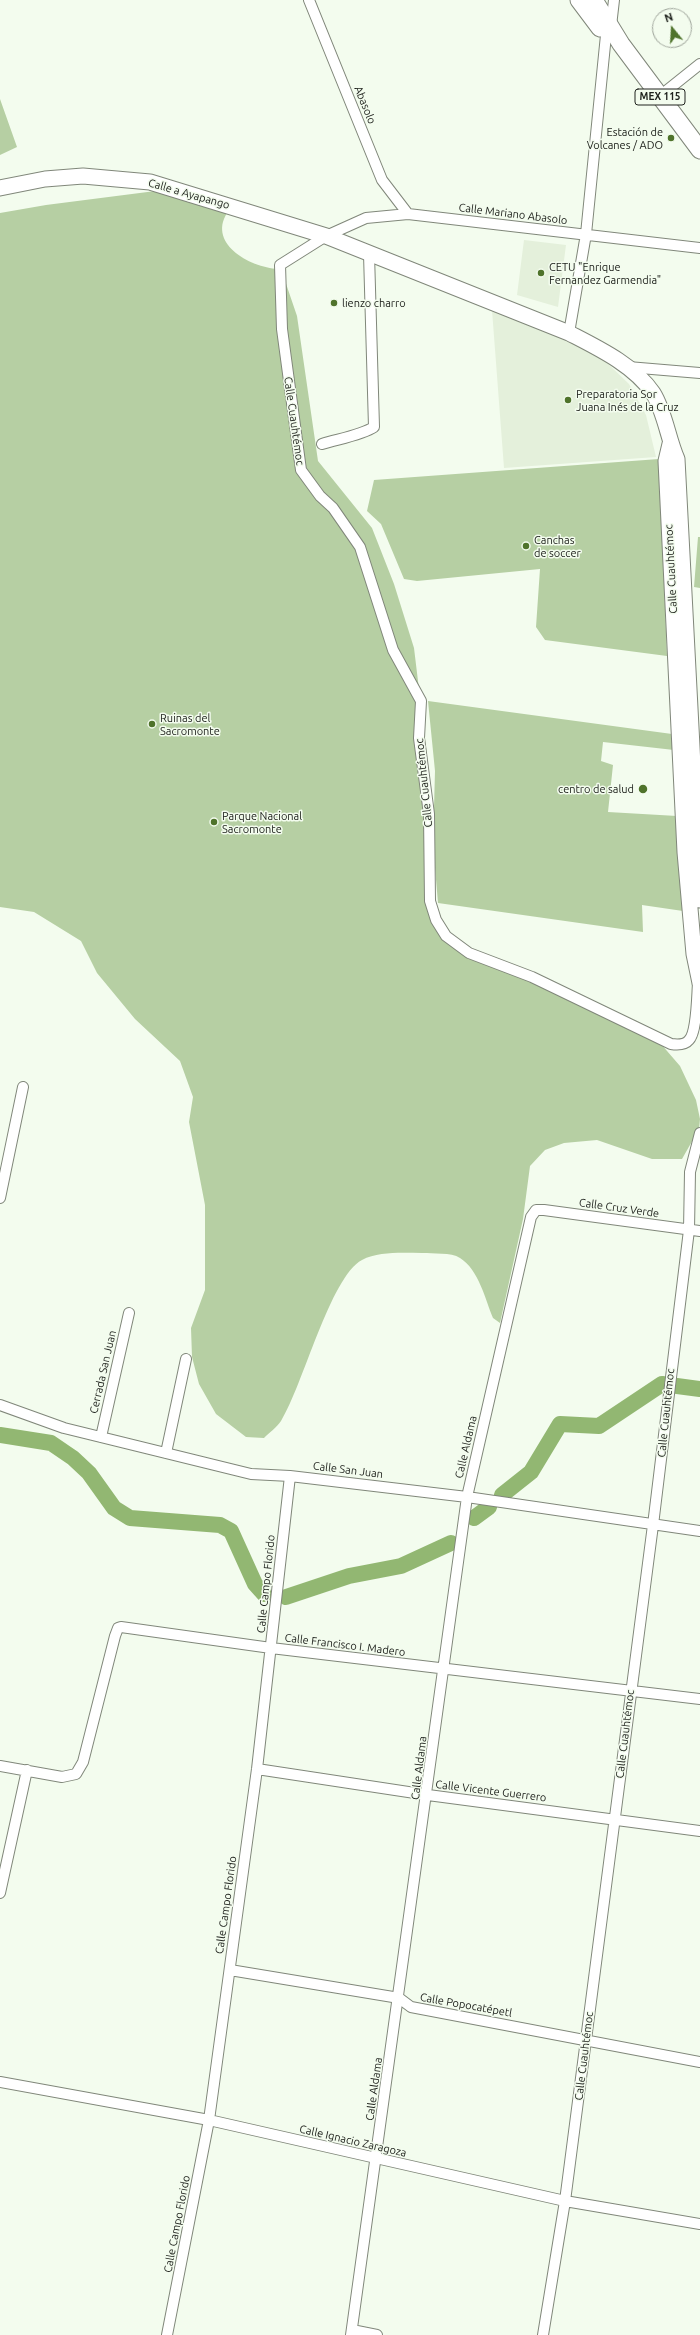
<!DOCTYPE html>
<html>
<head>
<meta charset="utf-8">
<style>
  body { margin:0 }
  #map { position:relative; width:700px; height:2335px; overflow:hidden; background:#f3fcee; font-family:Ubuntu,sans-serif }
  canvas { display:block }
  .north { position:absolute; left:652px; top:8px; width:40px; height:40px; box-sizing:border-box; background:#f3fcee; border:1px solid #9fa59b; border-radius:50%; rotate:342deg; font-size:11px; font-weight:700; line-height:16px; text-align:center; color:#20231e }
  .north::after { content:''; display:block; margin:auto; width:14px; height:18px; background:#4f732b; clip-path:polygon(50% 0,100% 100%,50% 72%,0 100%) }
</style>
</head>
<body>
<div id="map">
<canvas width="700" height="2335"></canvas>
<div class="north">N</div>
</div>
<script>
const g = document.querySelector('canvas').getContext('2d');
g.lineJoin = 'round';
function paint(path, color) { g.fillStyle = color; g.fill(path, 'evenodd'); }
function stroke(path, color, width, dash) { g.strokeStyle = color; g.lineWidth = width; g.lineCap = dash ? 'butt' : 'round'; g.setLineDash(dash || []); g.stroke(path); }
function drawText(font, color, halo, rows, align = 'center') {
  g.font = font + ' Ubuntu,sans-serif'; g.lineWidth = 3; g.setLineDash([]); g.textBaseline = 'middle'; g.strokeStyle = halo; g.fillStyle = color; for (const [text, x, y, turn = 0] of rows) {
    g.save(); g.translate(x, y); g.rotate((+turn || 0) * Math.PI / 180); g.textAlign = isNaN(turn) ? turn : align; if (halo) g.strokeText(text, 0, 0); g.fillText(text, 0, 0); g.restore();
  }
}
paint(new Path2D(`
  M524,240L566,245L558,307L517,295Z
  M492,310L564,335L602,358L629,384L646,415L656,457L504,468Z`), '#e4f0db');
paint(new Path2D(`
  M0,99L17,147L0,155Z
  M171,189L227,213C207,245 253,269 281,269L297,316L318,461L372,528L394,584L414,648L429,772L428,854L434,903L449,936L513,972L661,1044L680,1066L696,1100L700,1119L699,1129L682,1159H652L597,1140L564,1143L545,1150L530,1166L523,1219L500,1323L493,1318C485,1299 479,1270 460,1258C451,1252 433,1254 422,1253C403,1253 379,1251 362,1260C330,1277 303,1386 281,1421C277,1427 269,1433 264,1438L246,1437L216,1414L199,1384L192,1357L191,1328L205,1290V1205L189,1122L193,1097L180,1061L135,1019L97,973L81,941L34,912L0,907V213L46,205Z
  M659,459L667,656L545,640L536,627L540,569L417,581L404,579L381,524L367,511L374,480Z
  M698,537H700V588L694,587Z
  M428,701L672,734L674,750L603,742L601,761L613,765L608,812L677,816L683,911L642,905L643,932L438,903L433,844L435,771Z`), '#b6cfa3');
stroke(new Path2D(`
  M0,1435L51,1443L73,1458L89,1473L114,1508L130,1518L220,1525L231,1531L255,1584L264,1594
  M502,1495L531,1472L560,1424L599,1426L662,1384L700,1389
  M474,1518L489,1507
  M286,1597L349,1576L401,1566L451,1543`), '#92b772', 16);
const street = new Path2D(`
  M309,0L382,180L408,214
  M660,96L700,64
  M569,333L586,234L606,35L611,26L614,0
  M628,367L700,373
  M322,444C338,439 362,435 374,427L369,254
  M698,983C697,995 697,1032 689,1040C685,1045 678,1045 671,1044L532,977L469,953L446,936L436,920L430,901L429,814L419,738L421,701L393,650L360,547L333,508L320,496L301,470L282,329L280,265L326,236L366,218L408,214L700,248
  M0,1198L23,1087
  M0,1405L64,1428L251,1474L290,1476L467,1497L700,1531
  M101,1437L129,1313
  M166,1453L186,1359
  M0,1766L62,1777L76,1774L83,1762L115,1636L118,1628L121,1627L271,1648L700,1699
  M257,1769L428,1795L700,1831
  M0,1893L27,1770
  M230,1970L399,1998L411,2007L700,2062
  M0,2082L209,2120L565,2201L700,2224
  M352,2330L377,2335
  M167,2335L209,2120L257,1769L290,1476
  M351,2335L467,1497L531,1217L536,1210H544L700,1231
  M543,2335L565,2201L653,1525L689,1230L690,1172L700,1133`);
const secondary = new Path2D(`
  M0,188L45,179L83,176L150,182L326,236L569,333C598,348 634,365 653,393C665,412 668,439 677,459L700,900
  M670,444L666,461L685,852L694,954L700,983`);
const primary = new Path2D(`
  M579,0L600,28
  M594,0L621,44L700,150`);
stroke(street, '#80877a', 12);
stroke(secondary, '#80877a', 17);
stroke(primary, '#80877a', 19);
stroke(street, '#fff', 10);
stroke(secondary, '#fff', 15);
stroke(primary, '#fff', 17);
for (const [x, y, r, color] of [
  [671,138,4,"#4f732b"],
  [541,273,4,"#4f732b"],
  [334,303,4,"#4f732b"],
  [568,400,4,"#4f732b"],
  [526,546,4,"#4f732b"],
  [152,724,4,"#4f732b"],
  [643,789,5,"#4f732b"],
  [214,822,4,"#4f732b"]
]) { const dot = new Path2D(); dot.arc(x, y, r, 0, 2 * Math.PI); g.fillStyle = color; g.fill(dot); stroke(dot, '#f3fcee', 1.5); }
for (const [x, y, w] of [
  [660,97,50]
]) { const box = new Path2D(); box.roundRect(x - w / 2, y - 8, w, 16, 3); g.fillStyle = '#f3fcee'; g.fill(box); stroke(box, '#20231e', 1); }
drawText('bold 10px', '#20231e', null, [
  ["MEX 115",660,97]
]);
drawText('11px', '#20231e', '#f3fcee', [
  ["Abasolo",365,105,68],
  ["Calle a Ayapango",189,194,16],
  ["Calle Mariano Abasolo",513,214,7],
  ["Calle Cuauhtémoc",294,421,82],
  ["Calle Cuauhtémoc",671,569,-93],
  ["Calle Cuauhtémoc",424,783,-96],
  ["Calle Cruz Verde",619,1208,8],
  ["Cerrada San Juan",103,1372,-77],
  ["Calle Cuauhtémoc",666,1413,-84],
  ["Calle Aldama",466,1447,-77],
  ["Calle San Juan",348,1470,7],
  ["Calle Campo Florido",266,1584,-84],
  ["Calle Francisco I. Madero",345,1645,7],
  ["Calle Cuauhtémoc",625,1734,-83],
  ["Calle Aldama",419,1768,-83],
  ["Calle Vicente Guerrero",491,1791,7],
  ["Calle Campo Florido",226,1905,-82],
  ["Calle Popocatépetl",466,2005,10],
  ["Calle Cuauhtémoc",584,2056,-83],
  ["Calle Aldama",374,2089,-82],
  ["Calle Ignacio Zaragoza",353,2141,13],
  ["Calle Campo Florido",177,2224,-79]
]);
drawText('11px', '#20231e', '#f3fcee', [
  ["Estación de",663,132,"right"],
  ["Volcanes / ADO",663,145,"right"],
  ["CETU \"Enrique",549,267],
  ["Fernandez Garmendia\"",549,280],
  ["lienzo charro",342,303],
  ["Preparatoria Sor",576,394],
  ["Juana Inés de la Cruz",576,407],
  ["Canchas",534,540],
  ["de soccer",534,553],
  ["Ruinas del",160,718],
  ["Sacromonte",160,731],
  ["centro de salud",634,789,"right"],
  ["Parque Nacional",222,816],
  ["Sacromonte",222,829]
], 'left');
</script>
</body>
</html>
